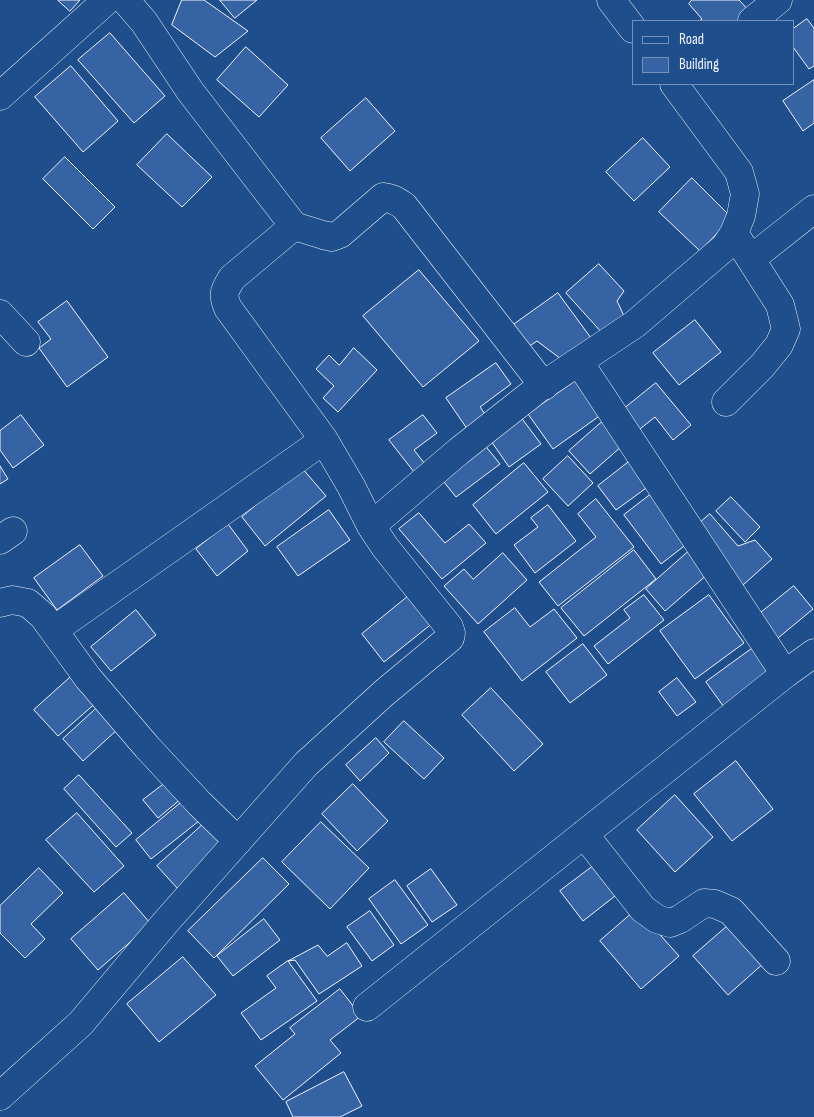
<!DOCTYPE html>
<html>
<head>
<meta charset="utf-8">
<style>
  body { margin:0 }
  #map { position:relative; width:814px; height:1117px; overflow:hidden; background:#1f4e8c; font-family:"Sofia Sans Condensed",sans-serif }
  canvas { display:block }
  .legend { position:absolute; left:632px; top:20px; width:162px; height:65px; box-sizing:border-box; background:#1f4e8c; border:1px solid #7391ba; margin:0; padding:6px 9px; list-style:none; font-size:15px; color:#f2f6ff }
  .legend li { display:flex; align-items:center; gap:10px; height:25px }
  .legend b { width:25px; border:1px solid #7391ba }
</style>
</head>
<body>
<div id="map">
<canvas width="814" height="1117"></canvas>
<ul class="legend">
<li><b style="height:6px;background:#1f4e8c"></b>Road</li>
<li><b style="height:14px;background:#3563a3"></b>Building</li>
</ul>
</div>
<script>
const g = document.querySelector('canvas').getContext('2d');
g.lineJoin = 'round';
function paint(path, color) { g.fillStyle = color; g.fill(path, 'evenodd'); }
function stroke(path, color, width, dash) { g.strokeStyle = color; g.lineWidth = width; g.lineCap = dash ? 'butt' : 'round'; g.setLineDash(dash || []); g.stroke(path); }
const building = new Path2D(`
  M58,0H80L70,11Z
  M182,0H204L248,31L215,57L172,25Z
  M220,0H257L235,18Z
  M692,0H739L752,14L744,21H699L702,19L689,4Z
  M807,19L814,28V66L809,69L793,47V29Z
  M110,33L165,96L134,123L78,60Z
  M246,47L288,85L259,117L217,80Z
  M71,66L118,121L83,152L35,97Z
  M814,80V123L803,131L783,101Z
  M366,98L395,131L350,171L321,138Z
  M167,134L212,177L182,207L137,165Z
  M643,138L670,167L634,201L606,172Z
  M65,157L115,207L93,229L43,179Z
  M692,178L732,218L700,251L659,212Z
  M599,264L624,291L617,301L624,316L603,334L566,293Z
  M419,270L479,341L423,387L363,316Z
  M558,293L591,338L561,359L537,341L525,349L509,328Z
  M67,301L108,357L67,387L39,348L51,339L38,322Z
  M695,320L721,352L679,385L653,353Z
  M354,348L377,370L338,412L323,398L334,386L316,369L329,355L339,365Z
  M496,363L511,384L480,407L487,417L468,430L446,398Z
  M580,378L605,412L553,449L528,414Z
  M656,383L691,425L673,440L655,417L636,432L620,412Z
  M21,415L44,445L13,468L0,450V431Z
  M423,415L437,433L414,450L425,464L414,472L389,440Z
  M520,416L541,444L509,467L489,438Z
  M602,422L622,446L590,474L569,451Z
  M483,443L500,464L456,497L440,477Z
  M568,456L593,483L568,506L543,479Z
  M630,461L649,486L616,510L598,486Z
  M524,463L548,492L496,534L473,505Z
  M0,466L8,479L0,484Z
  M302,468L326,496L265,546L242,517Z
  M650,495L688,543L661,564L624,515Z
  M731,497L760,527L745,542L716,511Z
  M596,499L634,547L558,606L539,582L596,537L578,514Z
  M548,505L576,541L535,573L514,545L538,527L531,518Z
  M329,510L350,540L298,576L277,547Z
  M419,513L445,543L469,524L486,543L442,579L399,529Z
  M710,514L738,546L755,540L772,559L743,585L694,528Z
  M228,524L248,551L217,576L196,549Z
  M80,545L103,576L57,610L34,578Z
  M634,550L656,579L584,636L561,608Z
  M688,552L708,574L665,611L646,589Z
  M503,553L527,580L478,624L444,586L464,569L473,579Z
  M794,586L813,609L778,638L758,615Z
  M411,594L434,622L384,662L362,634Z
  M644,595L664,620L608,664L594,646L630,618L624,610Z
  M709,595L744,643L695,679L660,631Z
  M515,608L530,627L554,609L577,638L522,681L484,632Z
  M136,610L156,635L111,671L91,647Z
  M583,644L607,675L570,703L546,672Z
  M757,645L777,673L726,710L706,682Z
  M74,674L98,701L58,736L34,710Z
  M677,678L696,702L677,716L659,692Z
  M491,688L543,744L514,771L462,715Z
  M99,706L119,728L83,761L63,739Z
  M404,721L444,758L424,779L384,742Z
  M376,738L389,753L360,781L346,765Z
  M736,761L773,809L732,841L694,794Z
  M79,775L132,833L116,847L64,789Z
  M168,781L182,798L158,818L143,800Z
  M353,784L388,821L357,851L322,814Z
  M675,795L713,837L675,872L637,830Z
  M188,797L204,817L151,859L136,840Z
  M77,813L124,866L94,892L46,840Z
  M209,819L230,841L178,889L157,866Z
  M321,822L369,868L330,909L282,862Z
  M263,858L289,884L214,958L188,931Z
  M592,867L615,896L583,921L560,891Z
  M39,868L63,893L31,924L45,939L25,958L0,933V906Z
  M431,869L457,905L432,922L407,886Z
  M395,880L428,925L401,944L369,899Z
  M124,893L151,924L98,970L71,939Z
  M637,909L679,956L641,989L600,941Z
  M370,911L394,945L372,961L347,927Z
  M264,919L280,940L233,976L217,956Z
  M731,923L765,962L728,995L693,956Z
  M347,943L362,966L319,994L295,960L288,961L318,945L327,956Z
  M183,957L216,995L159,1042L127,1004Z
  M288,961L317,1001L261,1040L241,1013L276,988L267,976Z
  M340,989L361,1016L330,1040L341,1053L283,1100L255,1066L295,1034L290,1028Z
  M344,1072L362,1106L340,1117H293L286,1102Z`);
paint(building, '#3563a3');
stroke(building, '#f2f6ff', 1);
const street = new Path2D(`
  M125,0L144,22L190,91L294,226L323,235L332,237L340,234L383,197C392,198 397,201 404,206L544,386
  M611,0L633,29
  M752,21L778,0
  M0,96L107,0
  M294,226L232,278C224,291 222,294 228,308L324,440L351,486L371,526
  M751,259L814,209
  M0,314L26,342
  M579,362L785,674
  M726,402L762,366L779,345L786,329L780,305L734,233
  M0,540L13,531
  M0,603L12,600L28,603L43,616L88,678L147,747L200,804L238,841
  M54,630L324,440
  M584,834L643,909L657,919L670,923L680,919L704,903L715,904L731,911L776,961
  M367,1007L785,674L814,653
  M0,1096L81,1023L165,923L306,764L384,693L450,638L451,633L449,627L385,547L371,526L459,451L539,388L635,324L725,247L734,233L741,216L745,194L739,172L674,84`);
stroke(street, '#f2f6ff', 29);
stroke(street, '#1f4e8c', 28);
</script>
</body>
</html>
